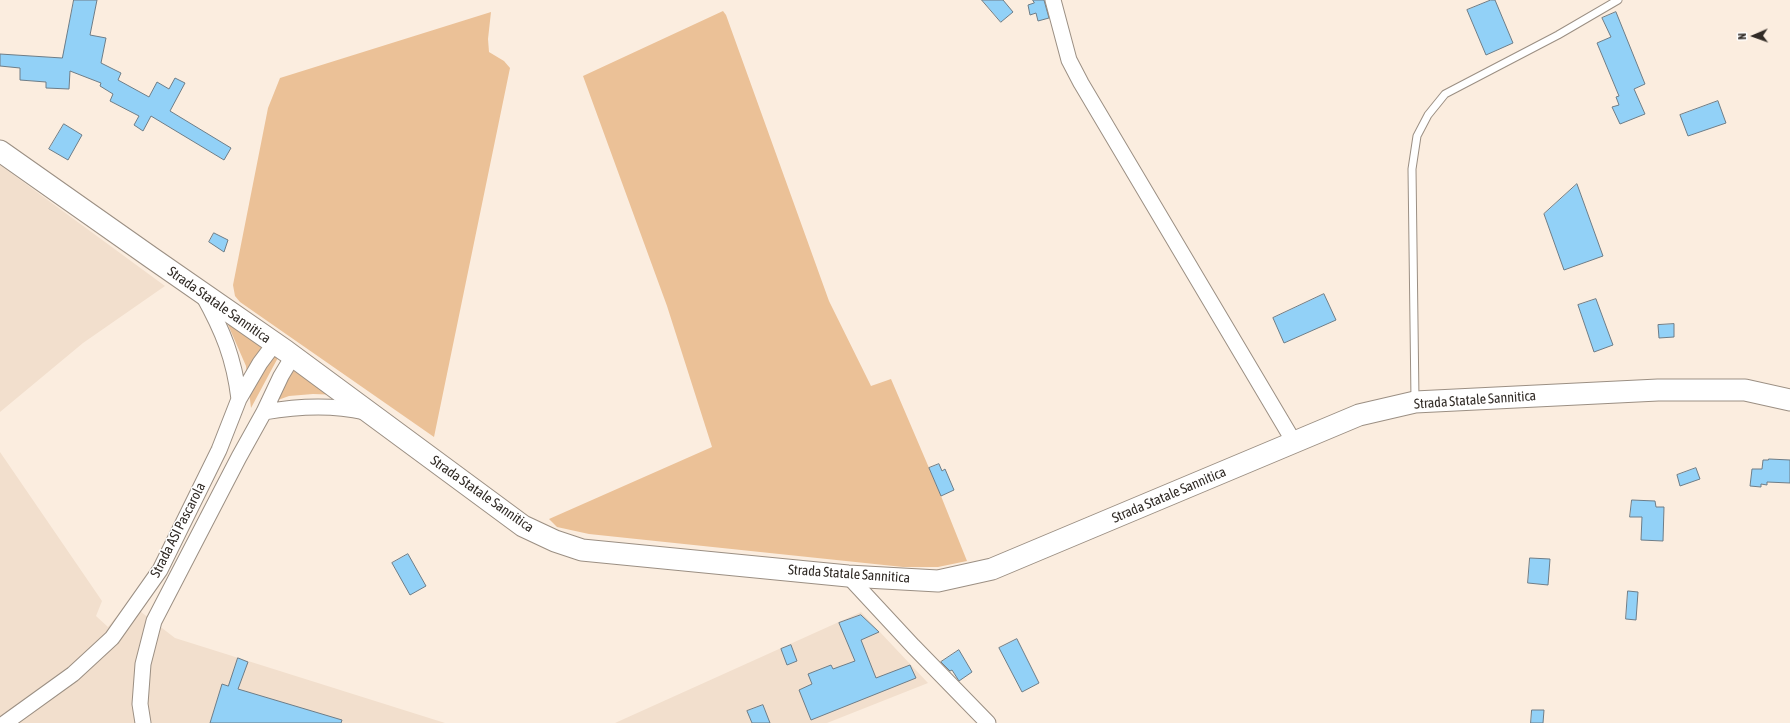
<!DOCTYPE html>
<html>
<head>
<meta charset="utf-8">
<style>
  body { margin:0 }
  #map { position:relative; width:1790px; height:723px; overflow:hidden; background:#fbeddf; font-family:"Asap Condensed",sans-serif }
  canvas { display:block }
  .north { position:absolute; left:1734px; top:16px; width:40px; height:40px; -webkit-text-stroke:3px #fff; paint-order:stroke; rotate:268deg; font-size:11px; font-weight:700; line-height:16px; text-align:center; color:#312b26 }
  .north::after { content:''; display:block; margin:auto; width:14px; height:18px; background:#312b26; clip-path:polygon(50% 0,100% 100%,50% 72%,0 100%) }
</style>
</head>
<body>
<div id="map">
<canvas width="1790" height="723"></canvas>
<div class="north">N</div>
</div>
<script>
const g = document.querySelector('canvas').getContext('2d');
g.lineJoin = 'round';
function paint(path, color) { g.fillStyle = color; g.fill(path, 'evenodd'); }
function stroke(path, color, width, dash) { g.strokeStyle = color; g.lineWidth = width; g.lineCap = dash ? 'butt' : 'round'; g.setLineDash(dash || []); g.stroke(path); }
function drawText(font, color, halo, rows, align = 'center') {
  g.font = font + ' "Asap Condensed",sans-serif'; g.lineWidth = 3; g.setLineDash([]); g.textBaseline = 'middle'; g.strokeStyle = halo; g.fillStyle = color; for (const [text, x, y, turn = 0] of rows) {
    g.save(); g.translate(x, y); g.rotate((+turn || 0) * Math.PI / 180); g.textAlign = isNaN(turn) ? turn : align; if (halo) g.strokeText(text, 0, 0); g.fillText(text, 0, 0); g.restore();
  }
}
paint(new Path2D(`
  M0,165L165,286L83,343L0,412Z
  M0,452L102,601L96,616L108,627L128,602L175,638L445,723H0Z
  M861,612L928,683L827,723H615Z`), '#f2dfcd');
paint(new Path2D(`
  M723,11L726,15L829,301L871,386L891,379L941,496L967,561L938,567H903L589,534L557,527L549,519L712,447L667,306L583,76Z
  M491,12L488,39L489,52L504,61L510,68L434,437L240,302L235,296L233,285L268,108L280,78Z
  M222,311L281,352L251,408L246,366Z
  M287,356L342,395L313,394L289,396L267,404Z`), '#ebc197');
const building = new Path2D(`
  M74,0H97L90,35L106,38L101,63L121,73L118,80L149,97L157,82L169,89L175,78L185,83L170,111L231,148L224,160L151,116L143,131L134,125L139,116L110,101L113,94L100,86L101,83L70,71L69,89L46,88V82L20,80V68L0,66V54L62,58Z
  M982,0H1003L1013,12L1001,22Z
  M1033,0H1044L1049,18L1038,21L1036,13L1030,15L1028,5L1034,3Z
  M1491,0H1495L1513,43L1486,55L1467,10Z
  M1616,12L1645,84L1634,89L1645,114L1620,124L1612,107L1619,105L1616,97L1619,96L1597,43L1611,37L1602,18Z
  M1718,101L1726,123L1688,136L1680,115Z
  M64,124L82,135L68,160L49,149Z
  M1577,184L1603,256L1564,270L1544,214Z
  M214,233L228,240L224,252L209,242Z
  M1324,294L1336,320L1284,343L1273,318Z
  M1596,299L1613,345L1594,352L1578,305Z
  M1674,324V337L1659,338L1658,325Z
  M1769,459L1790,460V483L1767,482V485L1761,484V487L1750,486L1752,469H1762L1763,460H1768Z
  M939,464L942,471L945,469L954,490L941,496L929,468Z
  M1696,468L1700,479L1680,486L1677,475Z
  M1632,500L1655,501L1656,507H1664L1663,541L1641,540L1642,517H1630Z
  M408,554L426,586L410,595L392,563Z
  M1530,558L1550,559L1548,585L1528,583Z
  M1628,591L1638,592L1636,620L1626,619Z
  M861,615L879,632L861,640L876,678L910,665L916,678L811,720L799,690L812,684L808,674L831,665L833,669L855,661L839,623Z
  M1017,639L1039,683L1022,692L999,648Z
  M791,645L797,661L787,665L781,649Z
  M959,650L972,672L959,681L952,670L950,671L941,662Z
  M238,658L248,662L238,689L342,720L341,723H210L222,684L228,686Z
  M763,705L770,723H752L747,711Z
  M1532,710H1544L1543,723H1531Z`);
paint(building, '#92d1f7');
stroke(building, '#6e7d87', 1);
const lane = new Path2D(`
  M1415,400L1412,169L1417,136L1428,115L1445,94L1558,35L1618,0`);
const street = new Path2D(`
  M1053,0L1069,60L1081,83L1294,442
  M203,295C223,331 234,358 239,399
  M264,412C298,406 331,404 365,412
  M848,576L913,646L988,723
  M5,723L73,674L112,638L160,570L219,450L239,399L260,363L275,343
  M143,723L140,704L143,664L154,621L239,457L264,412L281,376L293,356`);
const secondary = new Path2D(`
  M0,151L152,258L286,351L523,526L555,541L582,550L848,576L938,581L992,569L1359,415L1415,402L1658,390H1745L1790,400`);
stroke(lane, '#9b8f83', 9);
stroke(street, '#9b8f83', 17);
stroke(secondary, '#9b8f83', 23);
stroke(lane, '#fff', 7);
stroke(street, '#fff', 15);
stroke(secondary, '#fff', 21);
drawText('14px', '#312b26', '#fff', [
  ["Strada Statale Sannitica",219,305,35],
  ["Strada Statale Sannitica",1475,400,-4],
  ["Strada Statale Sannitica",482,494,35],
  ["Strada Statale Sannitica",1169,495,-23],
  ["Strada ASI Pascarola",178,530,-63],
  ["Strada Statale Sannitica",849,574,4]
]);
</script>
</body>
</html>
